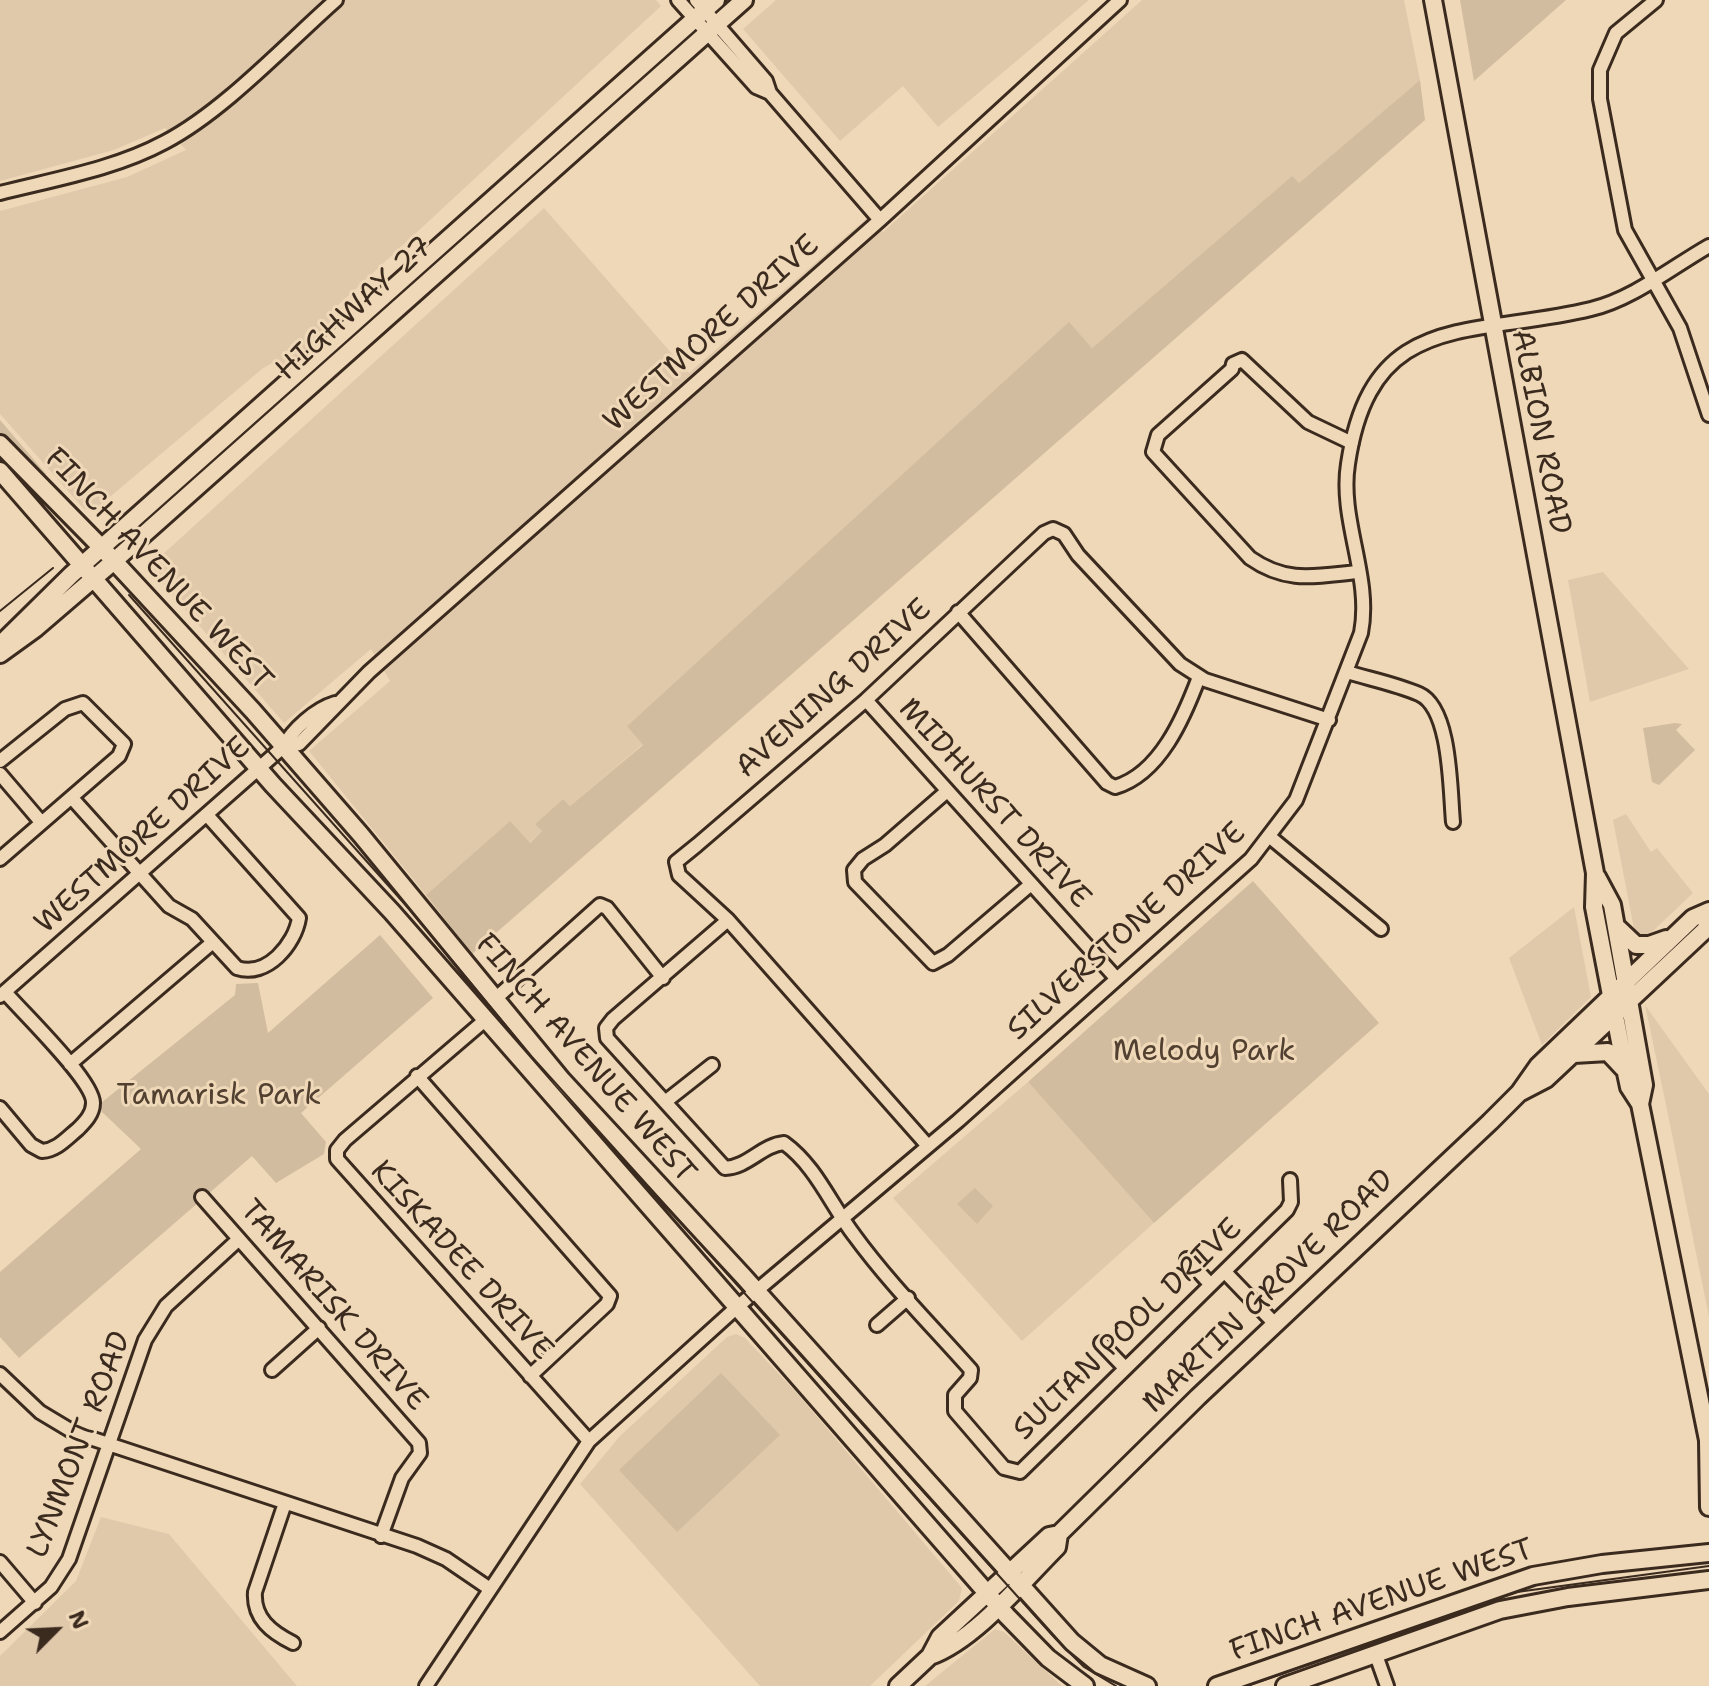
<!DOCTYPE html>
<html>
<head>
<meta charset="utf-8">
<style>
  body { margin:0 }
  #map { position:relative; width:1709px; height:1686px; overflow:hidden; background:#efd8b8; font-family:"Shantell Sans",sans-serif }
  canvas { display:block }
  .north { position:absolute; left:16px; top:1590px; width:80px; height:80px; -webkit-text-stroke:6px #efd8b8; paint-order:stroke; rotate:66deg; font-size:22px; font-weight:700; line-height:32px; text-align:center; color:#3b2a1e }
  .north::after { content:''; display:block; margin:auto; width:28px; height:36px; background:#3b2a1e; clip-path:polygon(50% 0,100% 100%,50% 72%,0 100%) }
</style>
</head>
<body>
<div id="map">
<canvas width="1709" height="1686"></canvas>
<div class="north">N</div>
</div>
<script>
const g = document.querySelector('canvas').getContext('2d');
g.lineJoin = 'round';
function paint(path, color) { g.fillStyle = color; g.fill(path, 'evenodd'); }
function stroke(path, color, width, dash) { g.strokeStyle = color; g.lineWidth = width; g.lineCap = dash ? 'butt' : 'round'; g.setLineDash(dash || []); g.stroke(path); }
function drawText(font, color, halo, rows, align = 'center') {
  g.font = font + ' "Shantell Sans",sans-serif'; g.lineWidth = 6; g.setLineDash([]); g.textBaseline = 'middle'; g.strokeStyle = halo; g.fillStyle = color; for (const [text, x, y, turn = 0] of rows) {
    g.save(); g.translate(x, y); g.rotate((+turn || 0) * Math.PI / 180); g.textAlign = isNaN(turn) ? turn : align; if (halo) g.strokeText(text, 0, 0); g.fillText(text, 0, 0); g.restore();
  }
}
paint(new Path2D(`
  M0,0H656L661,6L334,309L330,327L322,338L286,367L272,363L262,369L92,512L84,509L0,414V211L127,177L186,150L165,128L114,150L0,181Z
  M776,0H1089L938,127L903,86L840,141L743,29Z
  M1142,0H1404L1420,80L1299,183L1291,177L1092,348L1069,323L628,725L643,744L570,806L563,799L536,823L542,831L529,843L509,822L426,895L309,751L390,681L371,649L284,723L157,577L151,565L544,208L689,373L867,218L883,232Z
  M1603,572L1689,669L1590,702L1568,580Z
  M1626,814L1651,852L1657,848L1693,893L1653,931L1636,939L1613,820Z
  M1574,907L1591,997L1542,1045L1509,958Z
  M1645,1005L1709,1094V1317L1666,1105Z
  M1028,1082L1154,1223L1022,1341L893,1198Z
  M736,1334L745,1338L796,1392L962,1588L959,1601L870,1686H760L580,1484L620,1436L727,1337Z
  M101,1517L169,1534L297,1686H0V1656L76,1581Z
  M995,1629L1004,1632L1062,1686H925Z`), '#e0c9ab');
paint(new Path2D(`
  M1460,0H1566L1474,81Z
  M1420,80L1425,120L472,954L426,895L510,821L530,843L542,831L535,824L563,799L570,806L643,745L627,726L1069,322L1092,348L1292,176L1299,183Z
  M0,420L46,474L41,479L0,435Z
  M1675,723L1682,724L1676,730L1695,750L1659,785L1652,782L1643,728Z
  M1253,881L1379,1023L1154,1223L1028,1082Z
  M380,935L433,998L301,1113L326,1142L324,1154L276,1183L252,1156L19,1358L0,1337V1272L141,1149L101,1111V1103L235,995L236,984L258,983L268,1033Z
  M975,1188L993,1206L977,1224L957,1204Z
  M721,1373L780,1435L677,1532L619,1470Z`), '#d1bc9f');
const minor = new Path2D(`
  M678,0L756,87L770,93L880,220
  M696,0L766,81L770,93
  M1656,0L1616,33L1600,70V99L1625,230L1680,328L1709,415
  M0,193C55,179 115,169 165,142C224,111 285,45 336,0
  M1352,443L1308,422L1242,360L1233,364L1232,369L1158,435L1153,452L1250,558C1287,584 1316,576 1357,572
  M958,612L1107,783L1115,787C1160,774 1184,717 1199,677
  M1347,672C1370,679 1396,684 1419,694C1451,708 1450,790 1453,822
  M866,700L1116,978
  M283,747L299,744L369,672L880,220L1120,0
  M0,761L65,709L83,703L124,744L119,756L0,859
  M0,774L41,822
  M946,792L885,845L863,859L854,870L855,882L933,963L948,955L1030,885
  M72,798L169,906L192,919L237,968C267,978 295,944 299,918L207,815
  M1270,837L1381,929
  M728,920L613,1019L606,1028L607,1038L725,1168C748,1167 762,1145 784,1143C816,1166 831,1205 854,1235C889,1283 932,1326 971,1370L970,1378L955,1395V1411L1004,1468L1020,1472L1287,1210L1291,1202L1290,1180
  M0,996L283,747C293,729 315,709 335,703
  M494,1000L600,905L607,908L663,978
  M484,1021L345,1140L337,1150V1159L589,1441
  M70,1064L213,942
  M417,1076L610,1296L607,1304L530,1376
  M665,1102L712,1065
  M0,1108L31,1145L42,1151C57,1150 66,1139 78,1129C85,1122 93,1114 93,1103C94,1081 22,1012 5,992
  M928,1146L728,920L679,875L676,862L697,845L866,700L1044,533L1053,529L1064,534L1078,555L1180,664L1205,680L1329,720
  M202,1197L419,1443L420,1453L402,1478L381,1536
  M1187,1259L1210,1284
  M1225,1272L1276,1325
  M877,1325L908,1298
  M1101,1343L1125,1368
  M272,1370L319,1328
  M0,1374L40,1412L75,1433L417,1546L446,1559L490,1589
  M285,1503L255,1592C253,1618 271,1632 293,1643
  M0,1562L35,1603
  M0,1632L51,1587L69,1559L145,1340L166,1306L239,1239
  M1376,1655L1387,1686
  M426,1686L589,1441L736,1308L958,1121L1251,859L1296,800L1361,633C1372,577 1339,520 1348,464C1371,308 1472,338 1591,309C1633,299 1672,267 1709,246`);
const major = new Path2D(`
  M1433,0L1595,873L1594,907L1626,1073L1629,1087L1640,1104L1709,1445
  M0,444L102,548L253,711L361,835L562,1080L743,1276L1072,1642L1100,1665L1147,1686
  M0,471L273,785L392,912L1007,1616L1048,1658L1085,1686
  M0,645L71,575L716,0
  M0,654L36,628L114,561L744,0
  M1597,877L1612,905L1644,1085L1640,1104
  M1618,928L1636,945H1649L1666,939
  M1574,1054L1608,1052L1623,1068
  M1521,1092L1546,1079L1705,930L1709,922
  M1708,1441L1709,1507
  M930,1656C975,1640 1023,1581 1057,1547L1059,1534
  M898,1686L930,1656L940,1637L1049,1536L1059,1534L1198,1397L1490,1122L1519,1093L1538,1066L1693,918L1709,911
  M1217,1686L1533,1576L1602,1564L1709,1553
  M1285,1686L1500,1610L1568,1597L1709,1580`);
stroke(minor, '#3b2a1e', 18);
stroke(major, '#3b2a1e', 22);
stroke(minor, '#efd8b8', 12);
stroke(major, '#efd8b8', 16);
stroke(new Path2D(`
  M129,595L411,911L532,1057L1054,1637L1084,1667L1116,1686
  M0,611L53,568
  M1247,1686L1517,1592L1709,1566`), '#3b2a1e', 2);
drawText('30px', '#3b2a1e', '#efd8b8', [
  ["HIGHWAY 27",355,309,-42],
  ["WESTMORE DRIVE",712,334,-42],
  ["ALBION ROAD",1540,432,79],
  ["FINCH AVENUE WEST",158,570,47],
  ["AVENING DRIVE",834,689,-42],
  ["MIDHURST DRIVE",994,804,48],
  ["WESTMORE DRIVE",143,836,-42],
  ["SILVERSTONE DRIVE",1127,932,-42],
  ["FINCH AVENUE WEST",585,1059,49],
  ["KISKADEE DRIVE",461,1261,48],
  ["MARTIN GROVE ROAD",1269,1292,-44],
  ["TAMARISK DRIVE",333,1306,49],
  ["SULTAN POOL DRIVE",1128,1330,-44],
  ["LYNMONT ROAD",80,1445,-69],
  ["FINCH AVENUE WEST",1382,1601,-19]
]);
drawText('30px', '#524031', '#efd8b8', [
  ["Melody Park",1204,1052],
  ["Tamarisk Park",219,1096]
]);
</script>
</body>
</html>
